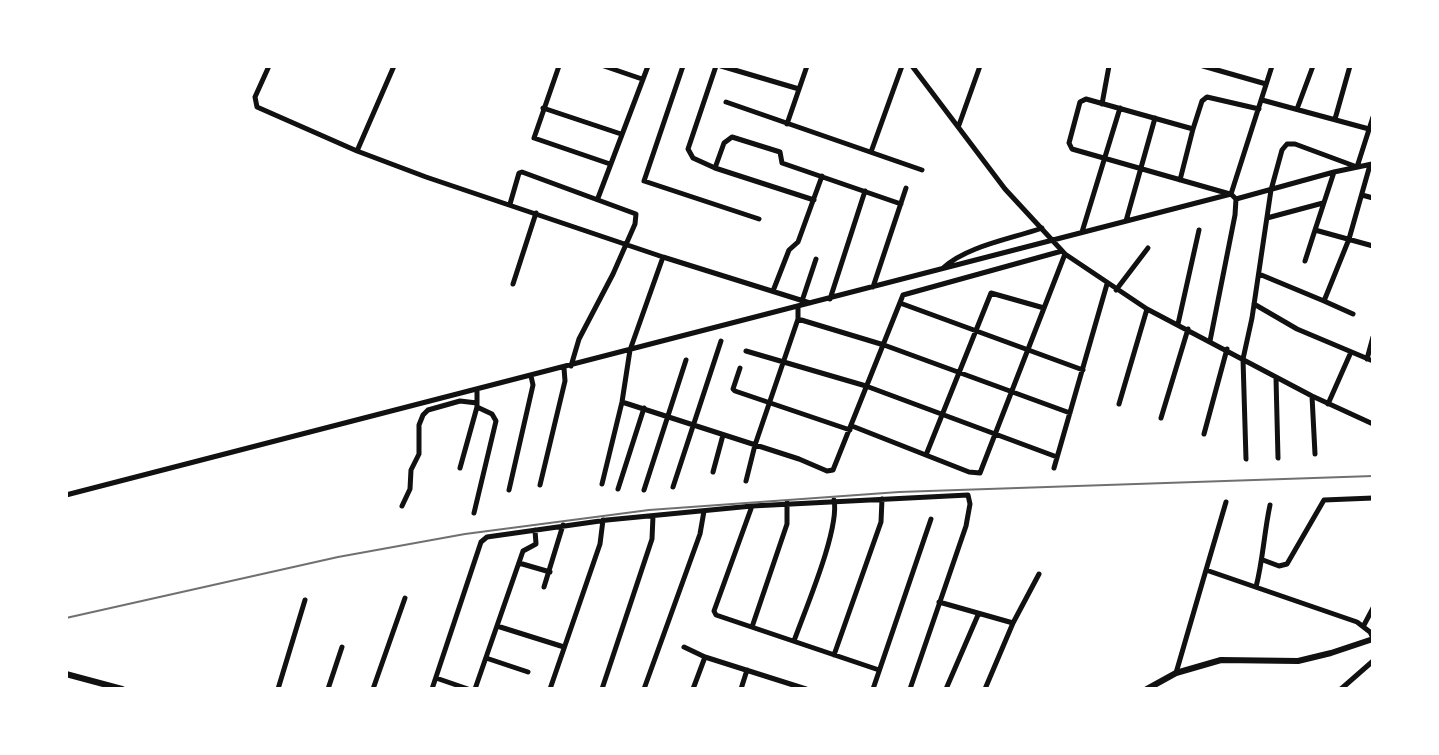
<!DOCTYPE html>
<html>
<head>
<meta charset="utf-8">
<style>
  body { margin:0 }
  #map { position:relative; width:1439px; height:755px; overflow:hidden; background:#fff; font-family:"Public Sans",sans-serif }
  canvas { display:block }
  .frame { position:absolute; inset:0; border:68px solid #fff; pointer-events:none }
</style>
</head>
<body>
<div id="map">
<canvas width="1439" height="755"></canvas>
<div class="frame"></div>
</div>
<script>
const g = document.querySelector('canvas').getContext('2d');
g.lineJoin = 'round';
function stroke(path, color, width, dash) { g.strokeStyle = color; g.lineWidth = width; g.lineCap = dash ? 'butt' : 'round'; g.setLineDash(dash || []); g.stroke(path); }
stroke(new Path2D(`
  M269,66L255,97L257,107L357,151
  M394,66L357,151L426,177L663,257L810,303
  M559,66L534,138L610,164
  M604,66L642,79
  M683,66L644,181L759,219
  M716,66L688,149L693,158L715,168L724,143L732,137L780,152L782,163L901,204
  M721,66L799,89
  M912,66L1005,189L1065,254L1147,309L1312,396L1373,424
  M1203,66L1266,84
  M1262,100L1369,129
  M726,102L922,170
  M1102,104L1109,66
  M543,108L621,134
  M1297,109L1313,66
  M1335,119L1350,66
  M787,124L807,66
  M959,125L980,66
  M871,152L902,66
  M715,168L814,200
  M1334,172L1315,230L1373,246
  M1180,180L1193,129
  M1230,194L1072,149L1069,143L1080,102L1086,99L1193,129L1202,101L1207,97L1259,109
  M1362,195L1373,198
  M598,198L648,66
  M1236,199L1334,172L1372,164
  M510,204L519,173L522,172L636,214L635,224L613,274L579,339L571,366
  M1267,218L1323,203
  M1126,221L1155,118
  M1082,232L1120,108
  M1305,261L1315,230
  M943,268C967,246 1011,239 1042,228
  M1259,274L1324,301L1349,239L1370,165
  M513,284L536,213
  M873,287L906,188
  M1116,290L1148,248
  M773,291L789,250L798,242L822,176
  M830,299L865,191
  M802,301L816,259
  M1324,301L1353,314
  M900,303L1083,370
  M1254,304L1297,329L1373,361
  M798,319L884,345L1070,413
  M1178,324L1199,230
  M1210,341L1235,215L1236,199L1231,194L1272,66
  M746,351L866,386L1057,457
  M1367,359L1373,337
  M740,368L733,389L735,391L850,430
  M1276,378L1278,458
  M1312,396L1315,454
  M622,402L799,459L827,471L833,470L903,295L1062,251
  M1119,404L1147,309
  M1328,404L1351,352
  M1161,418L1188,329
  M852,426L969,472L980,473L1065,254
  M1204,434L1227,349
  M926,455L991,293L1044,308
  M1246,459L1243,359L1252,318L1271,190L1282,150L1287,144H1295L1357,167L1373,117
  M460,468L477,407V390
  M1054,468L1107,284
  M713,472L723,435
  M746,481L755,445L798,319V307
  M602,484L622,402L630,350L663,257
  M540,485L565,381L564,368
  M673,487L721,341
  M618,489L644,408
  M509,490L533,385L531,376
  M644,490L686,360
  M66,495L1231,194
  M402,506L410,489L411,470L419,454V425L423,415L428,410L460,401L477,403
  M752,506L714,611L716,615L879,670
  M474,513L496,421L492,414L477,407
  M1263,560L1279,566L1287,564L1324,500L1373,498
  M519,563L550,572
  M1206,570L1226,502
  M544,587L563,525
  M1256,587C1263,560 1264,533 1270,505
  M939,602L1013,623
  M1364,625L1373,608
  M497,626L564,647
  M752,627L787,524V503
  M794,641C805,610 840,529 834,500
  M684,647L705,657L806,689
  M834,655L881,522L882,499
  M486,658L528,672
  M1176,673L1206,570L1357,622L1370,632L1373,638
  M436,678L468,689
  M278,689L305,600
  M328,689L342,647
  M373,689L405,598
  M432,689L481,542L487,537L607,520L752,506L968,495L970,504L966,526L910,689
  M475,689L523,551L536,544L535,530
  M550,689L600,544L603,520
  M602,689L652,539L653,516
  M644,689L700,534L704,511
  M693,689L705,657
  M741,689L747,670
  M873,689L931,519
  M946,689L978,615
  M985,689L1013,623L1039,574
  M1341,689L1373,661`), '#111', 5);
stroke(new Path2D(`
  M66,674L122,689
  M1147,689L1176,673L1221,660L1298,661L1331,653L1373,639`), '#111', 6);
stroke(new Path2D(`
  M66,618L338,557L465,534L649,510L899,492L1373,476`), '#707070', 2);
</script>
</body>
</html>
